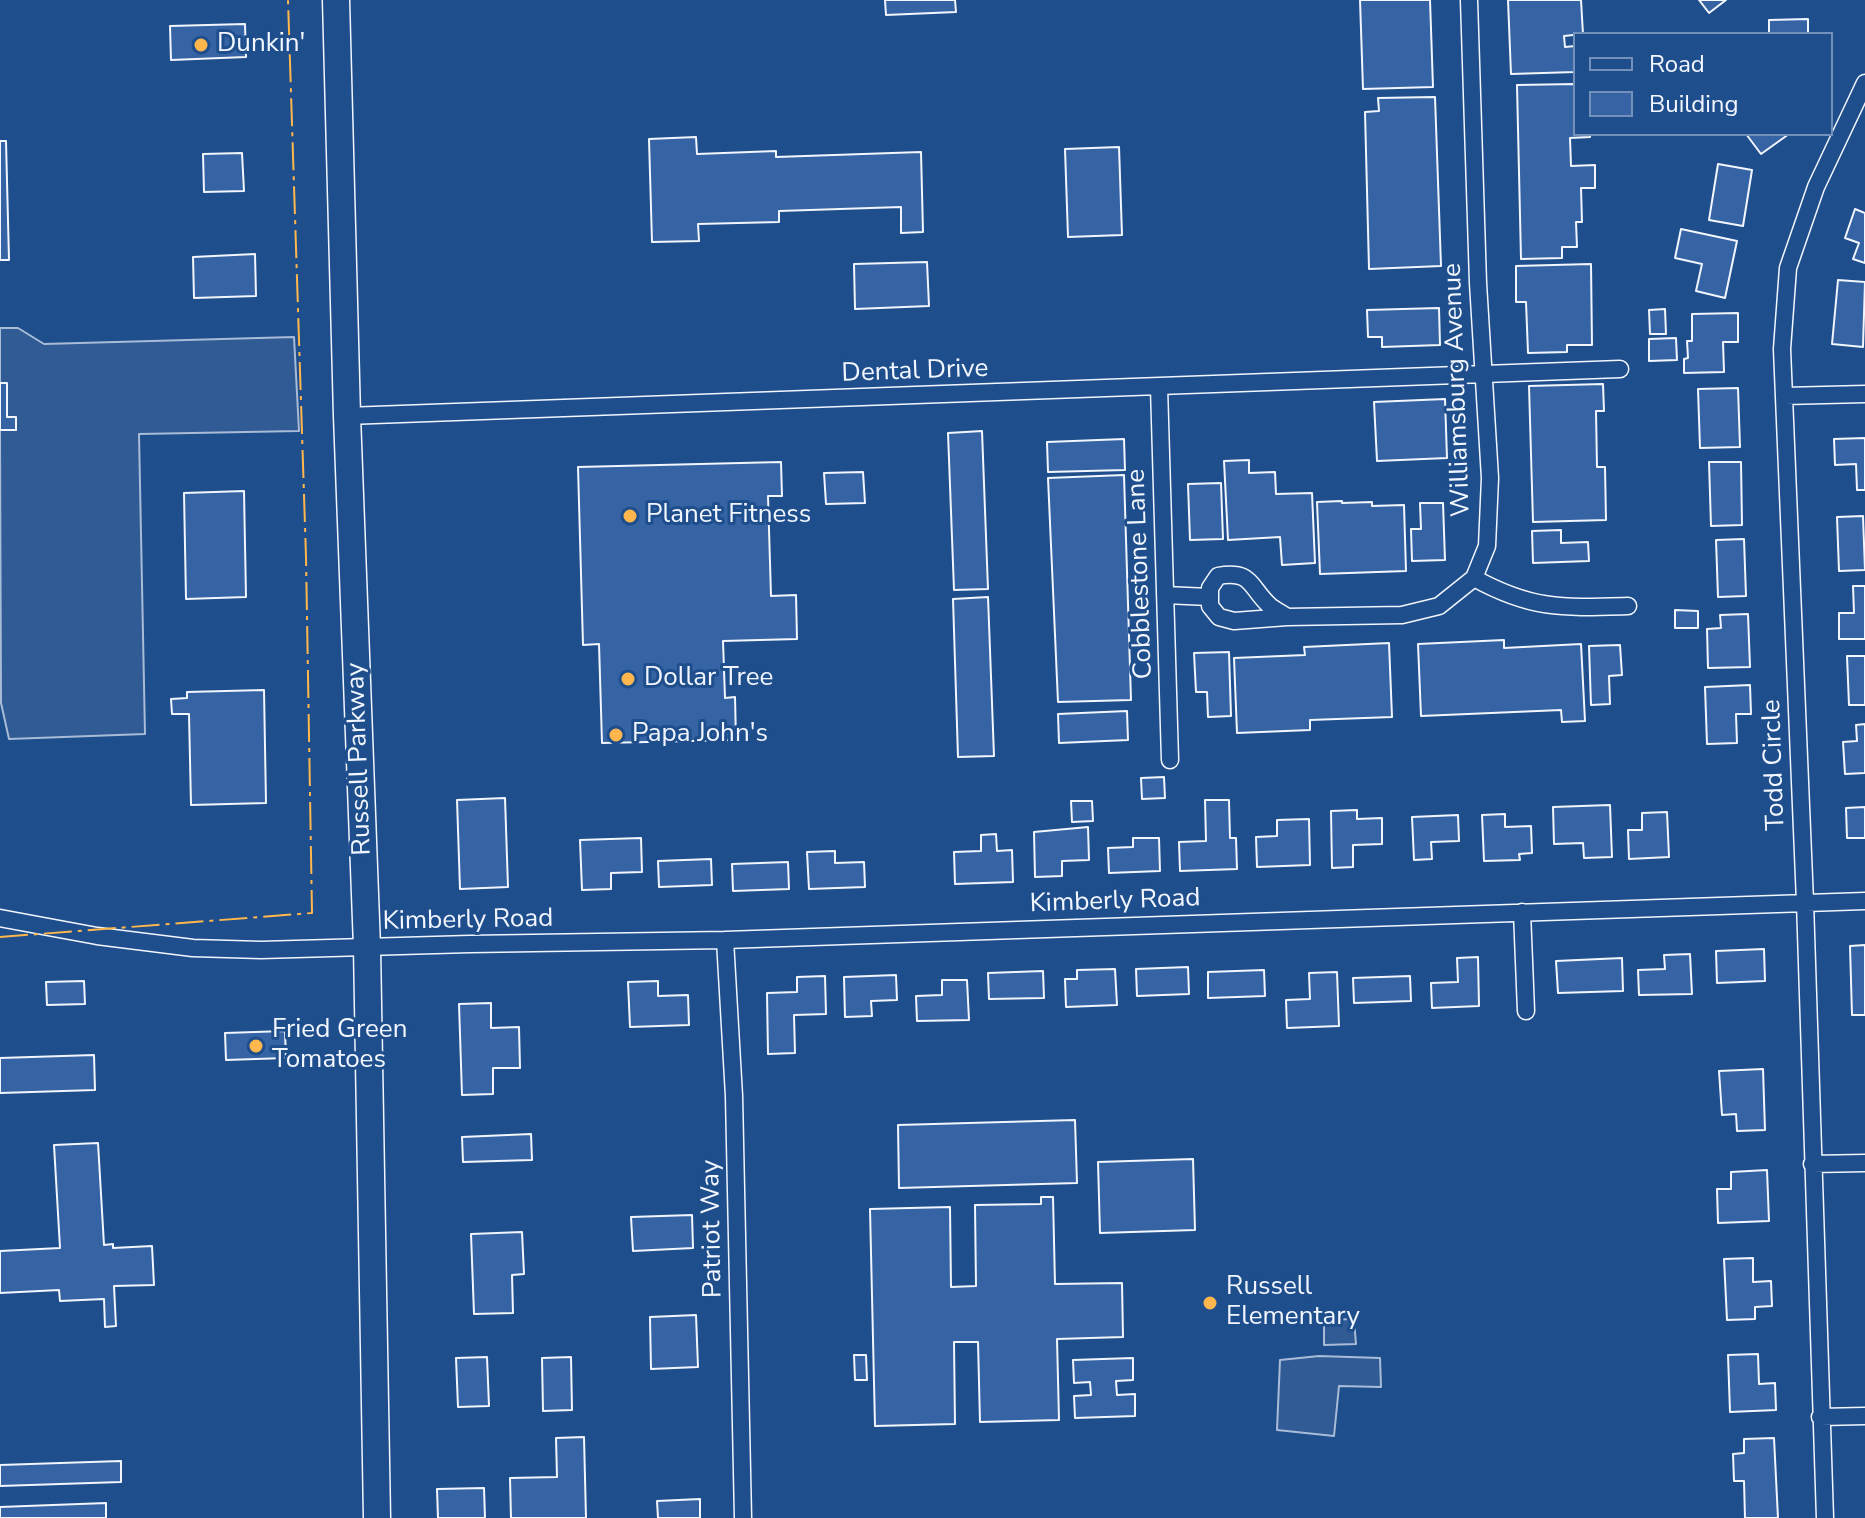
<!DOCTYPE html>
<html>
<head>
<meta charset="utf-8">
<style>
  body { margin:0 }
  #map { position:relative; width:1865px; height:1518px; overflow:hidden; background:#1f4e8c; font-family:"Nunito Sans",sans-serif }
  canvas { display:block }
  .legend { position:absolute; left:1573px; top:32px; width:260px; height:104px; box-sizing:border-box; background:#1f4e8c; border:2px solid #7391ba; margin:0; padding:10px 14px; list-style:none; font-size:24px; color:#f2f6ff }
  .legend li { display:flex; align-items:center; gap:16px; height:40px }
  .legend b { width:40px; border:2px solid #7391ba }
</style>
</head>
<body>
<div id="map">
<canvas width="1865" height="1518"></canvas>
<ul class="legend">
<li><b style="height:10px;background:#1f4e8c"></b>Road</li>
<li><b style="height:22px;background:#3563a3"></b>Building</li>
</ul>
</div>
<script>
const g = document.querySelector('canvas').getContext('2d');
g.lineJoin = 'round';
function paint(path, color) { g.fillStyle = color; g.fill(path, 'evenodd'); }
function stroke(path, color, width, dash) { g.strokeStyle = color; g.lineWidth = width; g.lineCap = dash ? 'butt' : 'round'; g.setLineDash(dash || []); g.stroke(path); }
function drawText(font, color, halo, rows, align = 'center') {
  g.font = font + ' "Nunito Sans",sans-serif'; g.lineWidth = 6; g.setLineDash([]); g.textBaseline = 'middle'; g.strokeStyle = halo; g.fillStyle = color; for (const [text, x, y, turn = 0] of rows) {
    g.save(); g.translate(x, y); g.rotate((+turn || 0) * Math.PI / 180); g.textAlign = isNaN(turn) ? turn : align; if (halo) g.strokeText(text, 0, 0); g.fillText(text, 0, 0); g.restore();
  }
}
const built = new Path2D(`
  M0,328H18L44,344L294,337L299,431L139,434L145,734L9,739L1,703L0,430H16L7,417V384L0,383Z
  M1354,1319L1356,1344L1324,1345V1320Z
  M1319,1356L1380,1358L1381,1387L1339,1386L1334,1436L1277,1430L1280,1360Z`);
paint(built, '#305b95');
stroke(built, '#a8bbd7', 2);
const building = new Path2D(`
  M885,0H955L956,12L886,15Z
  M1360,0H1430L1433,87L1363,89Z
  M1508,0H1581L1583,34L1564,36L1565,47L1575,46V72L1511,74Z
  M1699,0H1726L1709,13Z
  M1808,19V34H1769V20Z
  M245,24L246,57L171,60L170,26Z
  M1575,84V134H1590V137L1570,138L1571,166L1595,165V188H1581L1582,222H1576L1577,247H1562V258L1521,259L1517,85Z
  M1435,97L1441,266L1369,269L1365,112L1379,111L1378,98Z
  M1746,134H1789L1761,154Z
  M696,137L697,154L776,151V157L921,152L923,232L901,233V207L779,211V222L698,224L699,241L652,242L649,139Z
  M0,141H6L9,260H0Z
  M1119,147L1122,235L1068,237L1065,149Z
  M242,153L244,191L204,192L203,154Z
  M1718,164L1752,170L1743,226L1709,220Z
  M1855,209L1865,213V263L1853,259L1859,243L1845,238Z
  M1681,229L1737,241L1725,298L1696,291L1702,264L1675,258Z
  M255,254L256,296L194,298L193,257Z
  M927,262L929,306L855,309L854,264Z
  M1591,264L1592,345H1567V352L1528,353L1526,302H1516V266Z
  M1838,280L1865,282L1863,347L1832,344Z
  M1439,308L1440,345L1382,347V337H1368L1367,310Z
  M1665,309L1666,334H1650L1649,310Z
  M1738,313V342H1723L1724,372L1684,373V359L1688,358L1687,341H1692V314Z
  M1676,338L1677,360L1649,361V339Z
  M0,383H7V417H16V430H0Z
  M1603,384L1604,411H1596L1597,467H1605L1606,520L1533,522L1529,386Z
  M1738,388L1740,447L1700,448L1698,389Z
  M1445,399L1447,458L1377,461L1374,402Z
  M982,431L988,589L954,590L948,433Z
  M1865,438V490H1857L1856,464L1835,465L1834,439Z
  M1124,439L1125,470L1048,472L1047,442Z
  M1249,460V473L1275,472L1276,494L1312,493L1315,563L1282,565L1280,537L1228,540L1224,461Z
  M781,462L782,496H768L771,596L796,595L797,639L723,641L725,698L735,697L736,740L602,743L599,644L583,645L578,467Z
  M1709,462H1741L1742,525L1711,526Z
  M863,472L865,503L826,504L824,473Z
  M1124,475L1131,700L1058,702L1048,478Z
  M1221,483L1223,539L1190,540L1188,484Z
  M244,491L246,597L186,599L184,493Z
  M1342,501V503L1372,502V506L1404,505L1406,571L1320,574L1317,502Z
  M1420,503H1443L1445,560L1412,561L1411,529H1421Z
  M1863,516L1865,570L1839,571L1837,517Z
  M1561,530V543L1588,542L1589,561L1533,563L1532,531Z
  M1744,539L1746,596L1718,597L1716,540Z
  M1853,586H1865V639H1839V613H1854Z
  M988,597L994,756L958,757L953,599Z
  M1675,610L1698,611V628H1675Z
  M1748,614L1750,667L1708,668L1707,629L1721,628L1720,615Z
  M1504,640V648L1581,644L1585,721L1562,722L1561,710L1421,716L1418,644Z
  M1389,643L1392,717L1310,720V730L1237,733L1234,658L1305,655L1304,647Z
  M1620,645L1622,675L1609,676L1610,704L1591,705L1589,646Z
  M1229,652L1231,716L1208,717L1207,692H1196L1194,653Z
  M1847,656H1865V705H1849Z
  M1750,685L1751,714H1736L1737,743L1707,744L1705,687Z
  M264,690L266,803L191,805L189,714H172L171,699L187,698V692Z
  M1127,711L1128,740L1059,743L1058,714Z
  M1865,724V773L1845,774L1843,742L1857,741L1856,725Z
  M1164,777L1165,798L1142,799L1141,778Z
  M505,798L508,887L460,889L457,800Z
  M1205,800H1229L1230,838H1236L1237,869L1180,871L1179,842L1206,841Z
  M1071,801H1092L1093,821L1072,822Z
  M1610,805L1612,857L1584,858L1583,843L1554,844L1553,807Z
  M1865,807V838H1847L1846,808Z
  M1357,810V819L1382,818V844L1353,845V867L1332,868L1331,811Z
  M1667,812L1669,857L1629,859L1628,830H1642V813Z
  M1505,814V827L1531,826L1532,853L1519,854L1520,860L1484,861L1482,815Z
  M1458,815L1459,841L1431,842L1432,859L1414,860L1412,817Z
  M1309,819L1310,865L1257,867L1256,837L1277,836V820Z
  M1088,827L1089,860L1062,861V876L1035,877L1034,832Z
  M996,834L997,851L1012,850L1013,882L955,884L954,852L981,851V835Z
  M641,838L642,872L611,873V889L582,890L580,840Z
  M1133,838H1159L1160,871L1109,873L1108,848L1133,847Z
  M835,851V863L864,862L865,887L809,889L807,852Z
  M711,859L712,885L659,887L658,861Z
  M788,862L789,889L733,891L732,864Z
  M1865,945V1015H1852L1850,946Z
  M1764,949L1765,981L1717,983L1716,951Z
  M1690,954L1692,994L1639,995L1638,970L1665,969L1664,955Z
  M1478,957L1479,1006L1432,1008L1431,983L1458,982L1457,958Z
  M1622,958L1623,991L1558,993L1556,961Z
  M1188,967L1189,994L1137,996L1136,969Z
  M1115,969L1117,1005L1066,1007L1065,979H1077V970Z
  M1264,970L1265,996L1208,998V972Z
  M1043,971L1044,998L989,999L988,973Z
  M1337,972L1339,1026L1287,1028L1286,1000L1310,999L1309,973Z
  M896,975L897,1000L871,1001L872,1016L845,1017L844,977Z
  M825,976L826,1014L794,1015L795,1053L768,1054L767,993L797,992V977Z
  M1410,976L1411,1001L1354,1003L1353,978Z
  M942,980H967L969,1020L917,1021L916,996L942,995Z
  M84,981L85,1004L47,1005L46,982Z
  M658,981V996L688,995L689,1025L630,1027L628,982Z
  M491,1003V1028L519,1027L520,1068H493V1094L462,1095L459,1004Z
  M285,1031L286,1058L226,1060L225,1033Z
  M94,1055L95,1090L0,1093V1058Z
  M1763,1069L1765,1130L1737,1131L1736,1114L1722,1115L1719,1071Z
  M1075,1120L1077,1183L899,1188L898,1125Z
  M531,1134L532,1160L463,1162L462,1137Z
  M98,1143L104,1245L113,1244V1248L152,1246L154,1285L114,1286L116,1326L105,1327L104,1299L60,1301L59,1290L0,1293V1251L60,1248L54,1145Z
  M1193,1159L1195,1230L1100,1233L1098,1162Z
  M1767,1170L1769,1221L1718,1223L1717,1189H1731V1172Z
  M1041,1197H1053L1055,1284L1122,1283L1123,1337L1057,1339L1059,1420L980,1422L978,1342H954L955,1424L875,1426L870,1209L950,1207L951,1287L976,1286L975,1205L1041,1204Z
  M692,1215L693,1248L633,1251L631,1217Z
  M522,1232L524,1274L512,1275L513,1313L474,1314L471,1234Z
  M1753,1258V1282L1771,1281L1772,1306L1755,1307V1319L1727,1320L1724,1259Z
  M696,1315L698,1367L651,1369L650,1317Z
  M1758,1354L1759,1384L1775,1383L1776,1410L1730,1412L1728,1355Z
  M854,1355H866L867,1380H855Z
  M487,1357L489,1406L458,1407L456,1358Z
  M571,1357L572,1410L543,1411L542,1358Z
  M1133,1358V1380L1116,1381L1117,1395L1135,1394V1416L1075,1418L1074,1396L1091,1395L1090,1382L1074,1383L1073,1360Z
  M584,1437L586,1518H511L510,1478L557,1477L556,1438Z
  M1774,1438L1778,1518H1745L1744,1481H1734L1733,1454L1744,1453V1439Z
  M121,1461V1482L0,1486V1465Z
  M484,1488L485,1518H438L437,1489Z
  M700,1499V1518H658L657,1501Z
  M106,1503V1518H0V1507Z`);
paint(building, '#3563a3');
stroke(building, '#f2f6ff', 2);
const minor = new Path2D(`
  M1159,387L1170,760
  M1784,396L1865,394
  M347,416L1620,369
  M1474,578C1532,610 1563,608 1628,606
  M1165,595L1209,597
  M1287,617C1281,613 1275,610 1270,606C1249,587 1253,570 1218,576L1210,588V606L1219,617L1234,621L1287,617L1402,615L1439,606L1474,578L1487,546L1490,478L1478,283L1469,0
  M1522,912L1526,1011
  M0,918L97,936L193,948L261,950L470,944L725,940L1865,901
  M725,940L734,1096L743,1518
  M1812,1164L1865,1163
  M1820,1417L1865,1416
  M1825,1518L1805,902L1782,349L1788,268L1816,187L1865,83`);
const primary = new Path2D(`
  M336,0L347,416L367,947L377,1518`);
stroke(minor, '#f2f6ff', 19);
stroke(primary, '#f2f6ff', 29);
stroke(minor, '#1f4e8c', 16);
stroke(primary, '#1f4e8c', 26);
stroke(new Path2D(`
  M0,937L312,913L306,557L288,0`), '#ffb74d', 2, [28, 6, 4, 6]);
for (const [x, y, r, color] of [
  [201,45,8,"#ffb74d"],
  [630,516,8,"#ffb74d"],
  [628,679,8,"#ffb74d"],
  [616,735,8,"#ffb74d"],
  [256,1046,8,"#ffb74d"],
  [1210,1303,8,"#ffb74d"]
]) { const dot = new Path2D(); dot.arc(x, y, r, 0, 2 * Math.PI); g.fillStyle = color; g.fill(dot); stroke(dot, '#1f4e8c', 3); }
drawText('26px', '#f2f6ff', '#1f4e8c', [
  ["Dunkin'",217,45],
  ["Planet Fitness",646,516],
  ["Dollar Tree",644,679],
  ["Papa John's",632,735],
  ["Fried Green",272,1031],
  ["Tomatoes",272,1061],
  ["Russell",1226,1288],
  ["Elementary",1226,1318]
], 'left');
drawText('26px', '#f2f6ff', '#1f4e8c', [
  ["Dental Drive",915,372,-2],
  ["Williamsburg Avenue",1458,390,-92],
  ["Cobblestone Lane",1141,574,-92],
  ["Russell Parkway",360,759,-92],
  ["Todd Circle",1775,765,-92],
  ["Kimberly Road",1115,902,-2],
  ["Kimberly Road",468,921,-1],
  ["Patriot Way",713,1229,-91]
]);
</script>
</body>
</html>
